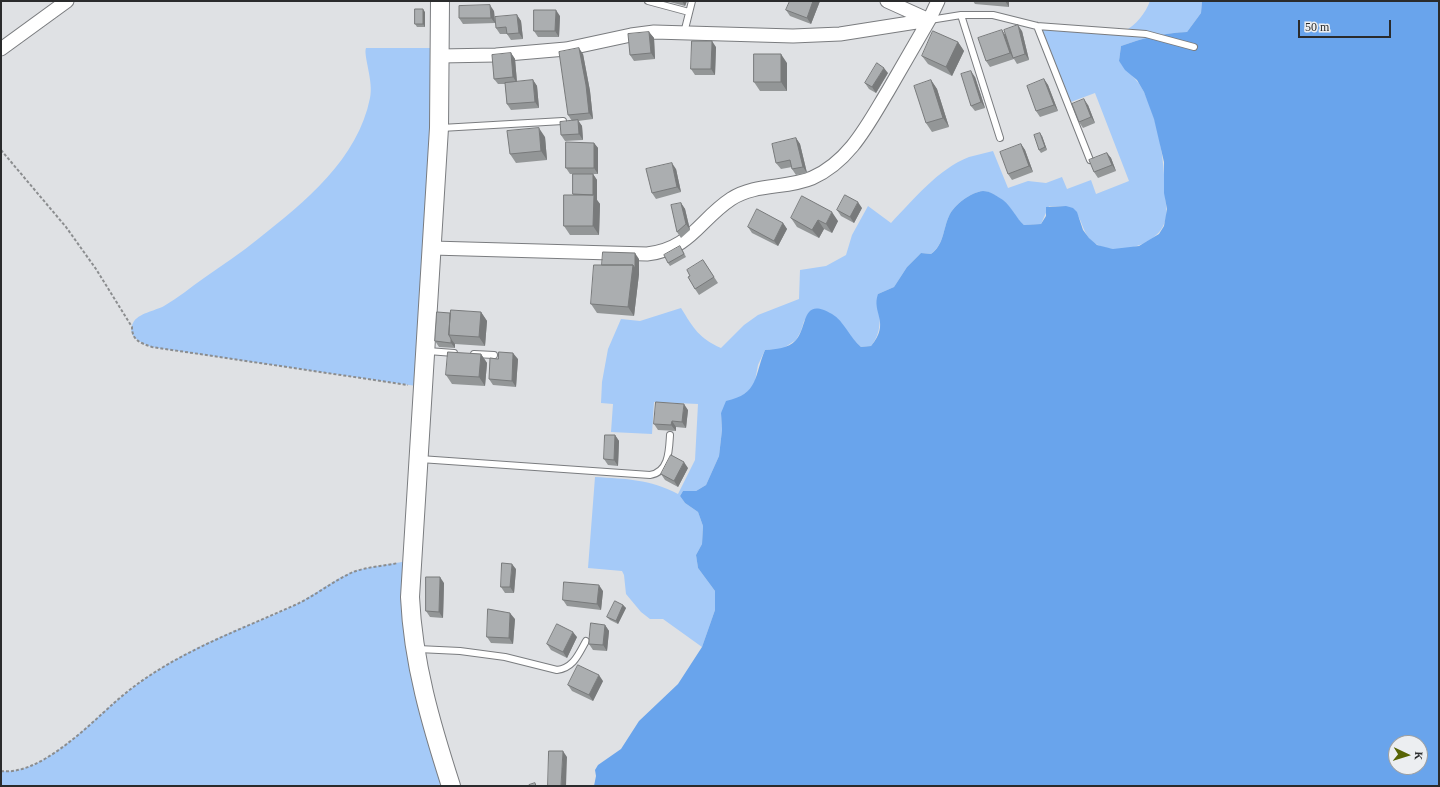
<!DOCTYPE html>
<html>
<head>
<meta charset="utf-8">
<style>
  body { margin:0 }
  #map { position:relative; width:1440px; height:787px; overflow:hidden; background:#dfe1e4; font-family:"Times New Roman",serif }
  canvas { display:block }
  .frame { position:absolute; inset:0; border:2px solid #2a2b2c; pointer-events:none }
  .north { position:absolute; left:1388px; top:735px; width:40px; height:40px; box-sizing:border-box; background:#eceef1; border:1px solid #9ea0a2; border-radius:50%; rotate:94deg; font-size:11px; font-weight:700; line-height:16px; text-align:center; color:#2a2b2c }
  .north::after { content:''; display:block; margin:auto; width:14px; height:18px; background:#586405; clip-path:polygon(50% 0,100% 100%,50% 72%,0 100%) }
  .scale { position:absolute; left:1298px; top:20px; width:93px; height:18px; box-sizing:border-box; border:2px solid #2a2b2c; border-top:0; padding-left:5px; font-size:12px; line-height:14px; white-space:nowrap; color:#2a2b2c; -webkit-text-stroke:3px #eceef1; paint-order:stroke }
</style>
</head>
<body>
<div id="map">
<canvas width="1440" height="787"></canvas>
<div class="frame"></div>
<div class="north">K</div>
<div class="scale">50 m</div>
</div>
<script>
const g = document.querySelector('canvas').getContext('2d');
g.lineJoin = 'round';
function paint(path, color) { g.fillStyle = color; g.fill(path, 'evenodd'); }
function stroke(path, color, width, dash) { g.strokeStyle = color; g.lineWidth = width; g.lineCap = dash ? 'butt' : 'round'; g.setLineDash(dash || []); g.stroke(path); }
paint(new Path2D(`
  M1150,1H1202L1201,13L1187,32C1164,33 1143,38 1121,46L1119,61C1127,72 1138,79 1144,92C1159,123 1164,158 1165,192C1165,203 1169,213 1164,224C1157,242 1130,251 1113,249C1075,245 1089,214 1067,207C1062,205 1055,207 1049,206L1041,224L1024,225C1015,218 1012,207 1002,200C997,196 989,191 983,191C971,192 954,205 949,216C943,230 944,244 931,254L921,253L907,267L894,287L878,294C879,313 884,330 871,346L861,347C842,331 843,313 815,309L804,321L801,331L796,340L782,349L765,350L758,365L754,386L721,413L722,430L719,456L706,485L696,491H683L680,496L685,503L698,512L703,526L702,544L696,555L698,568L715,591V610L702,647L663,619H650L641,612L626,594L624,575L622,571L588,568L595,477C627,479 649,479 678,494L695,460L698,404L654,402L652,434L611,432L613,404L601,403L602,382L608,349L621,319L640,321L681,308C694,329 699,338 721,348L744,325L758,315L799,299L800,270L826,266L846,255L852,235L868,206L891,223C913,200 938,169 969,157C977,155 985,153 993,151L1008,188L1028,181L1046,183L1062,177L1067,189L1091,180L1096,194L1129,181L1095,93L1068,103L1037,26C1050,27 1116,34 1124,31C1136,26 1146,12 1150,1Z
  M366,48H440L423,387L152,347C142,343 126,337 133,323C138,313 155,311 164,306C178,298 191,287 204,278C222,265 241,253 258,239C305,202 358,159 370,98C374,82 363,55 366,48Z
  M412,560L410,597L451,786H1V771C43,776 90,722 121,697C152,671 188,651 225,635C249,624 274,616 297,604C316,594 335,578 355,571C373,566 393,564 412,560Z`), '#a5caf8');
paint(new Path2D(`
  M1202,1H1439V786H594L596,776L595,770L598,765L621,749L639,721L678,684L702,647L715,610V591L698,568L696,555L702,544L703,526L698,512L685,503L680,496L683,491H696L706,485L719,456L722,430L721,413L726,401C759,394 754,376 765,350C776,349 788,349 796,340C808,327 801,296 832,314C844,321 850,338 861,347L871,346C891,322 871,313 878,294L894,287L907,267L921,253L931,254C944,245 943,229 949,216C954,205 971,192 983,191C990,191 997,196 1003,200C1012,207 1016,218 1024,225L1041,224L1046,216V207L1066,206L1073,208L1077,212L1083,230L1089,238L1097,245L1113,249L1139,246L1159,234L1164,226L1167,209L1164,193V162L1154,119L1144,92L1137,80L1125,70L1119,61L1121,46C1143,38 1164,33 1187,32L1201,13ZM1396,743H1420V767H1396Z`), '#69a4ec');
const lane = new Path2D(`
  M648,1L689,12
  M961,15L1000,138
  M930,20L961,15H993L1037,26L1146,34L1194,47
  M1037,26L1090,160
  M684,33L692,1
  M441,128L563,121
  M428,351L454,353
  M474,354L494,355
  M420,459L650,475C669,472 669,451 670,435
  M418,649L460,651L505,657L557,670C574,668 579,653 586,641`);
const street = new Path2D(`
  M887,1L929,20
  M1,49L67,1
  M440,56L496,55L566,49L631,35L654,32L793,36L840,34L929,20
  M432,248L647,254C691,249 699,220 731,199C756,183 786,189 812,178C850,161 868,124 888,91C902,67 915,44 929,20L938,1`);
const secondary = new Path2D(`
  M440,1L439,128L410,597C413,663 431,724 451,786`);
stroke(lane, '#7a7c7f', 8);
stroke(street, '#7a7c7f', 15);
stroke(secondary, '#7a7c7f', 20);
stroke(new Path2D(`
  M1,150L66,227L96,269L132,327C132,341 141,343 152,347L408,385
  M1,771C39,776 87,727 114,703C166,656 233,633 295,605C315,596 333,581 353,572C366,567 384,566 398,563`), '#8b8d8f', 2, [3, 2]);
stroke(lane, '#fff', 6);
stroke(street, '#fff', 13);
stroke(secondary, '#fff', 18);
paint(new Path2D(`
  M666,1H687L685,6Z
  M820,1L811,24L790,16L786,10Z
  M973,1H1009V7L975,4Z
  M494,11L495,23L463,24L459,18Z
  M425,12V27H417L415,24Z
  M517,15L521,21L523,39L511,40L507,34H500L496,28Z
  M560,16L559,37H538L534,31Z
  M1022,31L1029,60L1017,64L1014,59L990,67L986,61L1005,35Z
  M649,32L654,38L655,59L634,61L630,55Z
  M958,42L964,51L952,76L928,64L922,56Z
  M716,47L715,75H695L691,69Z
  M511,53L515,59L517,82L533,80L537,86L539,108L511,110L507,104L505,84H498L494,79Z
  M583,54L590,91L593,119L578,121L582,126L583,140L565,141L561,135L572,121L568,115Z
  M787,63V91H760L754,82Z
  M888,73L876,93L869,89L865,83Z
  M975,77L985,108L975,111L971,106Z
  M1044,79L1048,85L1058,111L1040,117L1036,111Z
  M931,80L937,89L949,127L932,132L926,123Z
  M1088,105L1095,123L1083,128L1079,122Z
  M1042,136L1047,150L1041,153L1039,150Z
  M545,137L547,160L516,163L510,154Z
  M796,138L800,144L807,173L796,175L792,169V167L781,169L776,163Z
  M594,143L598,148V174H593L597,180V200L600,204L599,235H570L564,226L573,195V174H570L566,168Z
  M1021,144L1025,150L1033,172L1012,180L1008,174Z
  M1107,153L1111,158L1116,171L1098,178L1094,172Z
  M676,169L681,192L656,199L652,193Z
  M681,203L685,209L690,230L681,238L677,232Z
  M862,208L854,223L841,216L837,210Z
  M791,218L838,221L832,233L824,229L819,238L797,227Z
  M783,223L787,229L778,246L752,233L748,227Z
  M682,249L686,257L670,266L668,263Z
  M639,259V274L634,316L597,313L591,304L602,265Z
  M703,260L718,283L699,295L695,289L690,276Z
  M481,312L487,321L485,346L455,344V348L439,347L435,341L450,313Z
  M481,354L487,363L485,386L452,384L446,375Z
  M498,359H518L516,387L493,385L489,379Z
  M688,410L686,428L676,427V431L658,430L654,424Z
  M615,435L619,441L618,466L608,465L604,459Z
  M688,468L678,487L665,480L661,474Z
  M516,569L514,593H505L501,587Z
  M444,583L443,618L430,617L426,611Z
  M603,591L601,610L567,606L563,600Z
  M623,605L626,608L618,624L610,620L607,617Z
  M515,619L513,644L491,643L487,637Z
  M605,625L609,631L607,651L593,650L589,644Z
  M577,637L567,658L551,650L547,644Z
  M603,681L593,701L572,691L568,685Z`), '#939697');
paint(new Path2D(`
  M682,1H687L685,6Z
  M813,1H820L811,24L807,18Z
  M1005,1H1009V7Z
  M490,5L494,11L495,23L491,18Z
  M423,9L425,12V27L423,24Z
  M556,10L560,16L559,37L555,31Z
  M517,15L521,21L523,39L519,33Z
  M1018,25L1022,31L1029,60L1025,54Z
  M1002,30L1006,36L1014,59L1010,53Z
  M649,32L654,38L655,59L651,53Z
  M712,41L716,47L715,75L711,69Z
  M958,42L964,51L952,76L946,67Z
  M579,48L583,54L590,91L593,119L589,113Z
  M511,53L515,59L517,83L513,77Z
  M781,54L787,63V91L781,82Z
  M884,68L888,73L876,93L872,87Z
  M971,71L975,77L985,108L981,102Z
  M1044,79L1048,85L1058,111L1054,105Z
  M533,80L537,86L539,108L535,102Z
  M931,80L937,89L949,127L943,118Z
  M1084,99L1088,105L1095,123L1091,117Z
  M578,120L582,126L583,140L579,134Z
  M539,128L545,137L547,160L541,151Z
  M1040,133L1042,136L1047,150L1045,147Z
  M796,138L800,144L807,173L803,167Z
  M594,143L598,148V174L594,168Z
  M1021,144L1025,150L1033,172L1029,166Z
  M1107,153L1111,158L1116,171L1112,165Z
  M672,163L676,169L681,192L677,187Z
  M593,174L597,180V200L600,204L599,235L593,226Z
  M858,202L862,208L854,223L850,217Z
  M681,203L685,209L690,230L686,224Z
  M832,212L838,221L832,233L826,224Z
  M818,220L824,229L819,238L812,230Z
  M783,223L787,229L778,246L774,241Z
  M635,253L639,259V274L635,268Z
  M633,265L639,274L634,316L628,307Z
  M481,312L487,321L485,346L479,337Z
  M451,339L455,344V348L451,343Z
  M513,353L518,359L516,387L512,381Z
  M481,354L487,363L485,386L479,377Z
  M684,404L688,410L686,428L682,422Z
  M672,421L676,427V431L671,425Z
  M615,435L619,441L618,466L614,460Z
  M684,462L688,468L678,487L674,481Z
  M512,564L516,569L514,593L510,587Z
  M440,577L444,583L443,618L439,612Z
  M599,585L603,591L601,610L597,604Z
  M623,605L626,608L618,624L616,621Z
  M510,613L515,619L513,644L509,638Z
  M605,625L609,631L607,651L603,645Z
  M573,632L577,637L567,658L563,652Z
  M599,675L603,681L593,701L589,695Z
  M563,751L567,757L566,786H561Z`), '#787a7b');
const building = new Path2D(`
  M790,1H813L807,18L786,10Z
  M490,5L491,18H459V6Z
  M415,9H423V24H415Z
  M534,10H556L555,31H534Z
  M517,15L519,33L507,34L506,27L496,28L495,17Z
  M1018,25L1025,54L1013,58L1004,30Z
  M1002,30L1010,53L986,61L978,38Z
  M933,31L958,42L946,67L922,56Z
  M649,32L651,53L630,55L628,34Z
  M692,41H712L711,69H691Z
  M579,48L586,85L589,113L568,115L559,52Z
  M511,53L513,77L494,79L492,55Z
  M754,54H781V82H754Z
  M877,63L884,68L872,87L865,83Z
  M971,71L981,102L971,106L961,74Z
  M1044,79L1054,105L1036,111L1027,86Z
  M533,80L535,102L507,104L505,83Z
  M931,80L943,118L926,123L914,86Z
  M1084,99L1091,117L1079,122L1072,104Z
  M578,120L579,134L561,135L560,122Z
  M539,128L541,151L510,154L507,131Z
  M1040,133L1045,147L1039,150L1034,135Z
  M796,138L803,167L792,169L790,160L776,163L772,144Z
  M566,142L594,143V168H566Z
  M1021,144L1029,166L1008,174L1000,152Z
  M1107,153L1112,165L1094,172L1089,160Z
  M672,163L677,187L652,193L646,169Z
  M573,174H593V195L573,194Z
  M564,195H594L593,226H564Z
  M845,195L858,202L850,217L837,210Z
  M802,196L832,212L826,224L818,220L812,230L791,218Z
  M681,203L686,224L677,232L671,205Z
  M757,209L783,223L774,241L748,227Z
  M680,246L684,254L668,263L664,255Z
  M603,252L635,253V268L633,265H602Z
  M703,260L714,277L695,289L688,277L690,276L687,270Z
  M594,265H633L628,307L591,304Z
  M451,310L481,312L479,337L449,335Z
  M437,312L450,313L449,335L451,339V343L435,341Z
  M448,352L481,354L479,377L446,375Z
  M499,352L513,353L512,381L489,379L490,358L498,359Z
  M656,402L684,404L682,422L672,421L671,425L654,424Z
  M605,435H615L614,460L604,459Z
  M671,455L684,462L674,481L661,474Z
  M502,563L512,564L510,587H501Z
  M426,577H440L439,612L426,611Z
  M564,582L599,585L597,604L563,600Z
  M615,601L623,605L616,621L607,617Z
  M488,609L510,613L509,638L487,637Z
  M591,623L605,625L603,645L589,644Z
  M557,624L573,632L563,652L547,644Z
  M578,665L599,675L589,695L568,685Z
  M549,751H563L561,786H548Z
  M535,783L536,786H529V785Z`);
paint(building, '#abaeb0');
stroke(building, '#787a7b', 1);
</script>
</body>
</html>
